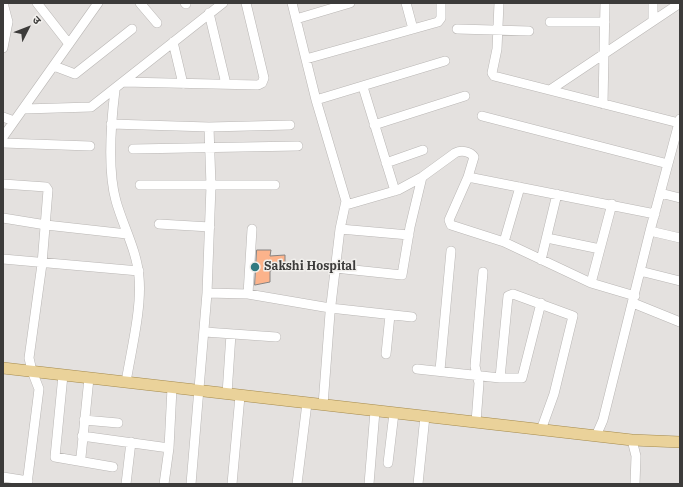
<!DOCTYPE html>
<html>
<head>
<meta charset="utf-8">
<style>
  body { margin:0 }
  #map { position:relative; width:683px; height:487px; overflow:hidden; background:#e4e1df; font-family:"IBM Plex Serif","Noto Sans Devanagari",serif }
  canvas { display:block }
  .frame { position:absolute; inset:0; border:4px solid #3c3b3a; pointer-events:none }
  .north { position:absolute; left:8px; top:8px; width:40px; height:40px; -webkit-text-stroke:3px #f1efec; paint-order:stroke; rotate:48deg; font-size:11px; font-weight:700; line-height:16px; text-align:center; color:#3c3b3a }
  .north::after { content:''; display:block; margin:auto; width:14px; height:18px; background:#3c3b3a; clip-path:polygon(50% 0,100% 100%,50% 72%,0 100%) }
</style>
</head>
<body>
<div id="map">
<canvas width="683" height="487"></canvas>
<div class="frame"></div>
<div class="north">उ</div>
</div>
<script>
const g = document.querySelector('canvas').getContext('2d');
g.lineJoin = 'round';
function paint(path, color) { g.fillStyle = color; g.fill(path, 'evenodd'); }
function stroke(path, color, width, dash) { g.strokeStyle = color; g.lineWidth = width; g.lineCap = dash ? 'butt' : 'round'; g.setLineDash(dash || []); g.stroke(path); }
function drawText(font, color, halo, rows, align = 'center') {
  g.font = font + ' "IBM Plex Serif",serif'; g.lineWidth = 3; g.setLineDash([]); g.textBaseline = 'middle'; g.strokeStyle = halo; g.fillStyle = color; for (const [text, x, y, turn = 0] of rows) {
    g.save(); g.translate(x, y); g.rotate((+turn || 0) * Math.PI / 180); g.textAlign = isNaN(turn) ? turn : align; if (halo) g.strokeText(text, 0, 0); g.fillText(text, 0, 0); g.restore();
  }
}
const building = new Path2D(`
  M257,250H271L270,256L285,255V265L270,271V282L255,285Z`);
paint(building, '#fcb38b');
stroke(building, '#868382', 1);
const minor = new Path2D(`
  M37,3L69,44
  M140,3L157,23
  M185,3L186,4
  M292,3L316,100L346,201L340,229L330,313L323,405
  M406,3L413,29
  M499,3L497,49L492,73L494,76L679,123
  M653,3V20
  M209,13L226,84
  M296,19L350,3
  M550,22H605
  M457,29L529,31
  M173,42L183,84
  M3,48L8,22L3,3
  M306,59L438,22L441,18V3
  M54,66L75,74L132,29
  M124,82L258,85L262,83L264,78L246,3
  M363,87L395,191
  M115,90C111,123 107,169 116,201C123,226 137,251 139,277C142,308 131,351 126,382
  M550,90L680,3
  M316,100L445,61
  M603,104L605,3
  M24,109L91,107L223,3
  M482,116L668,164
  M3,117L14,121
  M111,124L209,127L290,125
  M374,125L465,96
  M3,137L98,3
  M3,143L90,146
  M133,149L298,146
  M386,163L423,150
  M468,177L449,220L451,225L504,242L591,283L635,296
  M3,184L46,187L48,190L42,264L29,358L32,371L39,389L27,484
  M140,185H275
  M660,193L680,198
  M346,205L398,190L422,177L455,153C461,150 470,151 474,157L468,177L655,214
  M3,218L46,225L127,234
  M159,224L210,227
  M340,229L409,235
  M650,231L680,238
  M547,238L600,249
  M504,242L520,187
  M3,259L139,271
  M541,260L557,194
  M335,268L402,275L410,227L422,177
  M640,271L680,281
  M591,283L612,204
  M207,293L248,294L330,308L412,317
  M248,294L252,229
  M633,303L680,322
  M205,332L276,337
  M386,354L390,315
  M417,369L500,378H522L541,303
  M440,370L451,251
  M63,375L55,457L78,461L81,457L89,378
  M500,378L508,296L513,294L573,316L554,394L541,430
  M227,394L231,334
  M84,420L118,423
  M476,422L479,383L475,366L483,272
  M82,436L169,448
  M596,436L603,420L650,231L680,119
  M632,440L636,456L635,484
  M78,461L113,467
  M388,463L394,413
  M3,477L28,481
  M126,484L131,442
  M164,484L169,448L172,388
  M191,484L207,293L211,186L209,127
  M232,484L240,396
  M297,484L307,403
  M369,484L375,411
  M418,484L425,416`);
const major = new Path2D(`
  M3,368L632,440L680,442`);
stroke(minor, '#b9b6b4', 10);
stroke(major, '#a48a4d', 12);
stroke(minor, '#fff', 9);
stroke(major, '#ead29a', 11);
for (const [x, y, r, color] of [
  [255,267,5,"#327a81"]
]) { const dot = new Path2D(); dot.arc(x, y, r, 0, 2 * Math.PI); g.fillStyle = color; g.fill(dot); stroke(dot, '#f1efec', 1.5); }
drawText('bold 12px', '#3c3b3a', '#f1efec', [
  ["Sakshi Hospital",264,267]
], 'left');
</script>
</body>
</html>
